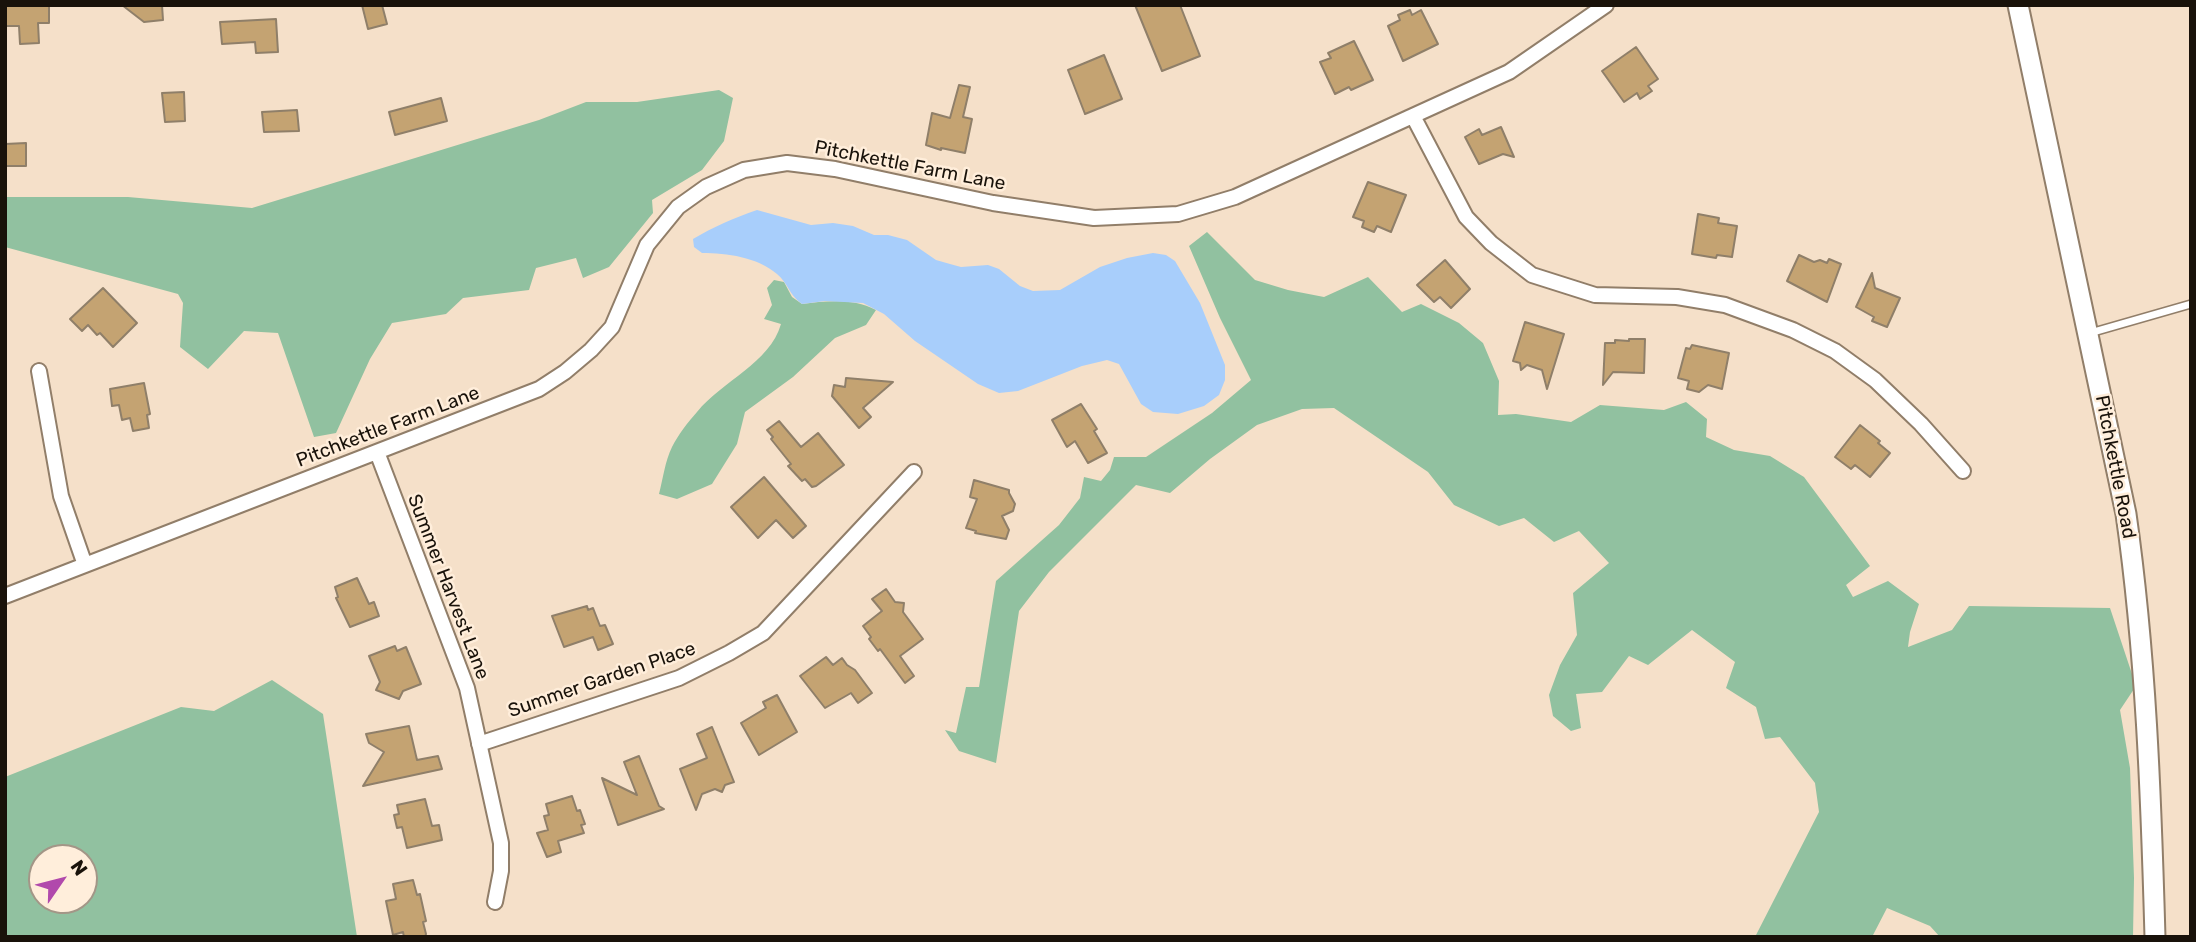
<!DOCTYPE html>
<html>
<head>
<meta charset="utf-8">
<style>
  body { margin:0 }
  #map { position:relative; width:2196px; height:942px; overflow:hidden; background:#f5e0c9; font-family:Rubik,sans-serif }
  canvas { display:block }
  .frame { position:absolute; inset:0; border:7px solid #19120a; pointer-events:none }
  .north { position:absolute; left:28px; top:844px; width:70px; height:70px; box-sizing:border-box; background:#ffeedb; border:2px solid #a39687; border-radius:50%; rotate:55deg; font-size:19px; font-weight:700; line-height:28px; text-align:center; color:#19120a }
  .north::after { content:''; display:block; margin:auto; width:24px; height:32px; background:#b149ac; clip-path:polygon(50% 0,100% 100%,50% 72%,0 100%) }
</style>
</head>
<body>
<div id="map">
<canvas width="2196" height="942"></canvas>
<div class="frame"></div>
<div class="north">N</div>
</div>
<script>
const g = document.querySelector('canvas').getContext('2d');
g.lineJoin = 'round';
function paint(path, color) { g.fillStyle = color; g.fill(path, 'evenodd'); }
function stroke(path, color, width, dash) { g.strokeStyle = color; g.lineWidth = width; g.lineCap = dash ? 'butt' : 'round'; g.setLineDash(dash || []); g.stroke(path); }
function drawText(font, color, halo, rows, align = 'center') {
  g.font = font + ' Rubik,sans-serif'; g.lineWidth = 5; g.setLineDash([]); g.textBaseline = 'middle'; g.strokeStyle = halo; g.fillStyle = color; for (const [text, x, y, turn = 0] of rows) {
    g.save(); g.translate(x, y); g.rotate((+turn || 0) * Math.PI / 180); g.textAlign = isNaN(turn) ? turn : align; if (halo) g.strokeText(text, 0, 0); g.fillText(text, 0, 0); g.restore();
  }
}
paint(new Path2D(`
  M719,90L733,98L724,141L702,170L652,200L653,213L609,267L583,278L576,258L536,268L529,290L463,298L446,314L392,323L370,359L336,433L314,437L278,333L244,331L208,369L180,347L183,303L178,294L5,247V197H128L252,208L539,120L586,102H637Z
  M1207,232L1255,280L1288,290L1324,297L1368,277L1402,312L1421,304L1459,323L1483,343L1499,381L1498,415L1516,414L1571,422L1600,405L1664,410L1686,402L1707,419L1706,437L1734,450L1770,456L1804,477L1870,566L1846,585L1853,597L1888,581L1919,604L1910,632L1908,647L1952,630L1969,606L2110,608L2136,686L2120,710L2130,768L2134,878L2133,937H1940L1930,926L1887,908L1872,937H1755L1819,812L1815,783L1780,737L1765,739L1756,707L1726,688L1735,662L1692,630L1648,665L1629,656L1602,692L1576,694L1581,728L1571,731L1553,716L1549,695L1560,665L1577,635L1573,593L1609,563L1579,531L1554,542L1524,518L1499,526L1454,505L1428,472L1334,408L1302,409L1257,425L1210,459L1170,493L1136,485L1049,572L1019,611L996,763L959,751L945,730L956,733L966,687H979L996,581L1059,525L1080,498L1084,477L1101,481L1110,470L1114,457H1146L1212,413L1251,380L1220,318L1189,246Z
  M774,280L784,282L792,297L802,304C827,301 853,298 876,310L866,325L835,338L793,377L745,412L737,444L712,484L677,499L659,494C663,479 665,461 672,447C678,435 688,422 697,412C722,381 770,363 781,324L764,319L772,305L767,288Z
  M272,680L323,714L357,937H5V777L181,707L214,711ZM42,858H84V900H42Z`), '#91c1a0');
paint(new Path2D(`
  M757,210L811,225L833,223L853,226L874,235H888L907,240L936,260L950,264L961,267L988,265L999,269L1020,286L1033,291L1060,290L1100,267L1127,258L1153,253L1166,255L1175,261L1200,303L1225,365V380L1219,395L1204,406L1178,414L1153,412L1141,404L1119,364L1107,360L1082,366L1018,391L999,393L978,384L915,341L884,314L863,303L825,301L802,304C789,295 788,283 777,274C757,257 727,253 702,253L694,247L693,239C713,227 734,218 757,210Z`), '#a8cefb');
const building = new Path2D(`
  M5,5H49V23H38L39,43L20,44L19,26H5Z
  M122,5H162L163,20L144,22Z
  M362,5H382L387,24L368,29Z
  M1135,5H1180L1200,56L1162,71Z
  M1410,10L1412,15L1421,10L1438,44L1403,61L1388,26L1400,20L1398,15Z
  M276,19L278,52L256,53L255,42L222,44L220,22Z
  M1354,41L1373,80L1351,90L1349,87L1335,94L1320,62L1331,58L1328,53Z
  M1636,47L1658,79L1648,86L1652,91L1640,99L1637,93L1624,102L1602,71Z
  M1104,55L1122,99L1085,114L1068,70Z
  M959,85L970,87L963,117L972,119L965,153L941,148V150L926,145L932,113L950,118Z
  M184,92L185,121L165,122L162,93Z
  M441,98L447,121L395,135L389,112Z
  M297,110L299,131L264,132L262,112Z
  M1501,127L1514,157L1503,154L1479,164L1465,137L1479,129L1482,135Z
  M26,143V166H5V144Z
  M1368,182L1406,195L1391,232L1377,226L1374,232L1362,227L1364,221L1353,217Z
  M1698,214L1719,218L1718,223L1737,226L1732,257L1717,255L1716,258L1692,254Z
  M1799,255L1814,262L1820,260L1827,263L1829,259L1841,264L1827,302L1787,281Z
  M1445,260L1470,289L1451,308L1440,297L1434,302L1417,285Z
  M1872,273L1875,288L1900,298L1887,327L1872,321L1874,317L1856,307Z
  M103,288L137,323L113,347L100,333L97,335L88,325L82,331L70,319Z
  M1525,322L1564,334L1547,389L1542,370L1527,365L1521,370L1520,363L1513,361Z
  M1629,339H1645L1644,373L1613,372L1603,385L1605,343H1615V340L1629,341Z
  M1692,345L1729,353L1722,389L1708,385L1699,392L1687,389L1689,381L1678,378L1686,348L1690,349Z
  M846,378L893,382L863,408L871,417L859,428L832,396L834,385L845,387Z
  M144,383L150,414L147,415L149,428L133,431L130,418L122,420L119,405L112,406L110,389Z
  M1081,404L1097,429L1094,431L1107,453L1088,463L1075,441L1067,447L1052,420Z
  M779,421L801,447L818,433L844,465L816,486L812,487L805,479L802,481L788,466L791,464L771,439L773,437L767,430Z
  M1860,425L1880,441L1878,443L1890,453L1870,477L1855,465L1851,469L1835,457Z
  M764,477L806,526L793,538L776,520L758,538L731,507Z
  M974,480L1009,490V493L1015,504L1013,511L1002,516L1009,530L1006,539L975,533L976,531L966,528L977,499L970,497Z
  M357,578L369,604L374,602L379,616L350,627L336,598L338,597L335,587Z
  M886,589L895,602L904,603L903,612L923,639L900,656L914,676L905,683L880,649L878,651L869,639L871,637L863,626L882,611L872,599Z
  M587,606L588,610L593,608L600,626L605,625L613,644L598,650L593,637L564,647L552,616Z
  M395,646L397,651L406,647L421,684L403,691L399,699L376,690L380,682L369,656Z
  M826,657L833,665L842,658L847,665L855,670L872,693L858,703L851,693L825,708L800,676Z
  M777,695L797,732L759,755L741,723L766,708L763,702Z
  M409,726L417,760L438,756L442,769L363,786L384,752L369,743L366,734Z
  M712,727L734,782L725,785L722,792L715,789L702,794L696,810L680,769L707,758L697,734Z
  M639,756L659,806L664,809L618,825L602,778L637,795L624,762Z
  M572,796L577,811L580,810L585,824L581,825L584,833L558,841L561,852L547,857L537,833L548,830L544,816L549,815L546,804Z
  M425,799L432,826L439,825L442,840L407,848L402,827L397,828L394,815L399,814L397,805Z
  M413,880L417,895L420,894L426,921L423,922L426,934L425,937H404L403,932L393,935L386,901L396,899L393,884Z`);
paint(building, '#c4a372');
stroke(building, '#8f7f69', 2);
const service = new Path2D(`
  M2090,333L2191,304`);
const minor = new Path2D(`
  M1413,116L1466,217L1491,243L1532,275L1595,295L1677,297L1725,305L1793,330L1835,351L1875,380L1921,424L1963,471
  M39,371L61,496L85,565
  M377,452L467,688L501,843V871L495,902
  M5,596L539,389L565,372L591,350L612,327L647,245L678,207L706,187L744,170L787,163L835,169L993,203L1094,218L1178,214L1235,197L1509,72L1606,5
  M479,744L679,678L729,653L763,633L914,472`);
const secondary = new Path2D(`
  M2018,5L2126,514C2146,654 2151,795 2155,937`);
stroke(service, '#917e69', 10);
stroke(minor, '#917e69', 18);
stroke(secondary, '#917e69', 23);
stroke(service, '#fff', 7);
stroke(minor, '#fff', 14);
stroke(secondary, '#fff', 19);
drawText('19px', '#19120a', '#ffeedb', [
  ["Pitchkettle Farm Lane",910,166,11],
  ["Pitchkettle Farm Lane",388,427,-21],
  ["Pitchkettle Road",2115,467,79],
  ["Summer Harvest Lane",448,587,69],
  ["Summer Garden Place",602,680,-19]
]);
</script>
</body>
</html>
